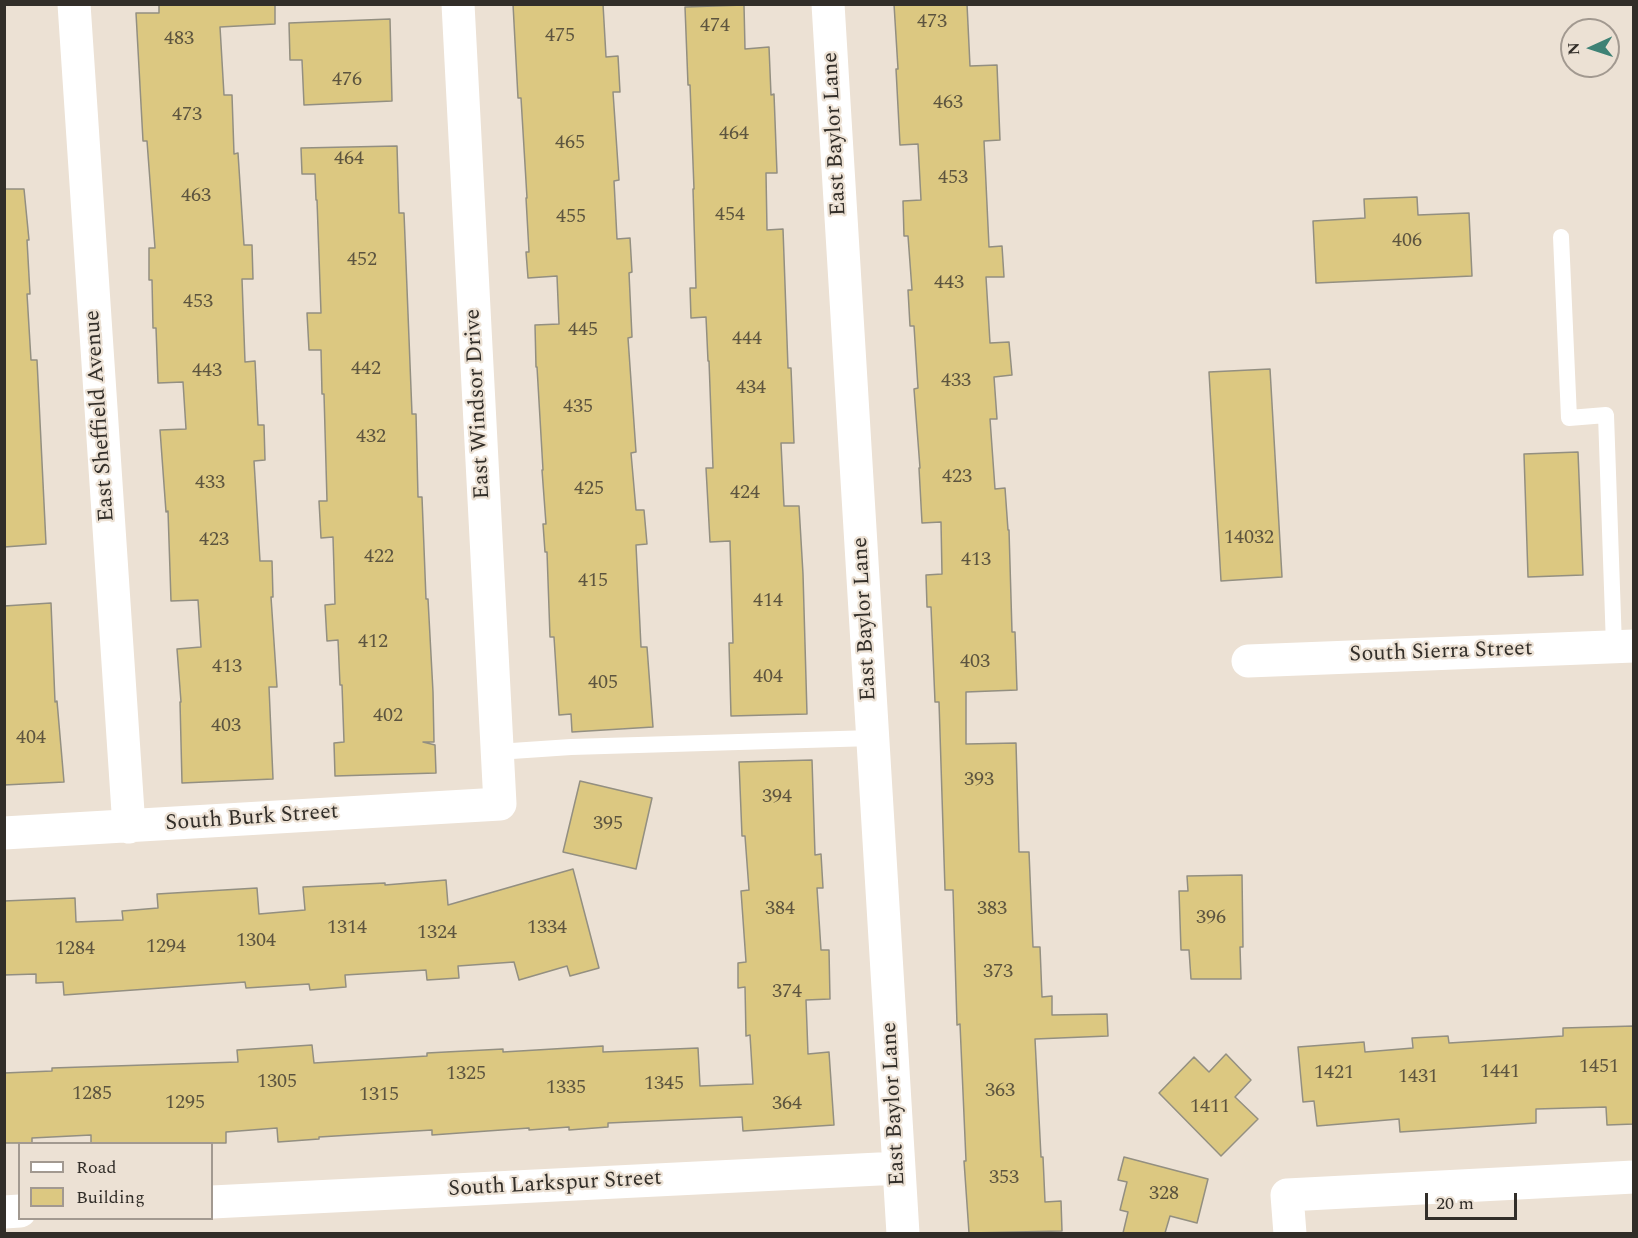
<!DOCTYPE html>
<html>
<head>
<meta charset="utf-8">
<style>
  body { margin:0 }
  #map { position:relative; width:1638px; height:1238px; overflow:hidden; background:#ece1d4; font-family:Spectral,serif }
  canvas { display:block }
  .frame { position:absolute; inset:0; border:6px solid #322e29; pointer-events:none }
  .legend { position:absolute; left:18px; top:1142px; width:195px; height:78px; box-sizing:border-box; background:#ece1d4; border:2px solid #a29990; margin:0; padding:8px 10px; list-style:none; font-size:18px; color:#322e29 }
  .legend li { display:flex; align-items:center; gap:12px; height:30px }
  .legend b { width:30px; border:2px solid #a29990 }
  .north { position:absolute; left:1560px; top:18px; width:60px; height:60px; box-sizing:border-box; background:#ece1d4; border:2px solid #a29990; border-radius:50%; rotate:267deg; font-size:16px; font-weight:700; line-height:24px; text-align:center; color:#322e29 }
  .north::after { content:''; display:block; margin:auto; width:21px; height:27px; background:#3e8275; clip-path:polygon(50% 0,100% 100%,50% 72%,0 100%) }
  .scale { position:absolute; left:1425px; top:1193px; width:92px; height:27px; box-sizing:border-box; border:3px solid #322e29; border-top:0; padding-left:8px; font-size:18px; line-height:21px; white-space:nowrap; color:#322e29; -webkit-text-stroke:4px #ece1d4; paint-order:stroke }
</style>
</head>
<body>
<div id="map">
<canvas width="1638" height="1238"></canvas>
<div class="frame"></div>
<ul class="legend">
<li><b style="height:8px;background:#fff"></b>Road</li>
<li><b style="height:16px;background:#dcc881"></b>Building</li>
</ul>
<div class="north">N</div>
<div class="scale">20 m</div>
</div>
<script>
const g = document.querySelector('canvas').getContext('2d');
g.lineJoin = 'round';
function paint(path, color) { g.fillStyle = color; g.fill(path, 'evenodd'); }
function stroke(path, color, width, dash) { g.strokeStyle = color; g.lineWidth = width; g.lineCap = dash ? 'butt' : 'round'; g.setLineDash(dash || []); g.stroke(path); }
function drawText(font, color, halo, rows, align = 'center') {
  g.font = font + ' Spectral,serif'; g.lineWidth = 4.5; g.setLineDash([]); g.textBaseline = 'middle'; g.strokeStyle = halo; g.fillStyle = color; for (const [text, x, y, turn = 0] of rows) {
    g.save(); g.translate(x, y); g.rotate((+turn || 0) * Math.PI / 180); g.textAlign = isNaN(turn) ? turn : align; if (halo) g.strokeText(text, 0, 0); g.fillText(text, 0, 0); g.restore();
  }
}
const building = new Path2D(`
  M159,4H275V24L220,27L224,95H232L234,154L238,153L244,245H252L253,279H242L245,362L255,361L258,425H264L265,460L254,461L260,561H272L273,597H271L277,687H269L273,779L182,783L180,702H181L177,649L201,647L198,600L171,601L168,511L166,512L160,430L186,429L183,382L158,383L156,328H153L152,280H149V248H155L147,141H143L136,13H159Z
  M513,4H603L606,57L618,56L620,92H613L619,180L614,181L617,239L630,238L632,272L629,273L632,337L628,338L636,452L631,453L636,510H644L647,544L636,545L641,647H647L653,727L572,732L571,714L559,715L554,637H550L547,552H545L543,524H546L542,470H543L537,367H536L535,325L559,324L557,276L528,278L526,252H529L526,198H527L521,98H518Z
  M894,4H967L970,66L997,65L1000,140L984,141L989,247L1002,246L1004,277H986L990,343L1009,342L1012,375L994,377L997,419H990L995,489L1005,488L1008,530H1009L1012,632H1015L1017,690L966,692V744L1016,743L1019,852H1029L1033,947H1040L1042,997L1052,996V1015L1107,1014L1108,1036L1035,1039L1041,1157H1043L1045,1202L1061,1201L1062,1231L969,1233L964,1161H966L960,1024L957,1025L953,890H945L939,702H935L931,607H927L926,575L942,574L941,522L922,523L919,468H920L914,389L918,388L914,326H910L908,290H912L908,236H904L903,201L921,200L918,144L900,145L896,69H898Z
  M744,5L745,49L769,47L771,95L774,94L777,173H766L767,230L783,229L788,368H791L794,443H781L784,506H799L803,574L807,714L731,716L729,643H733L730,541L710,542L706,468H713L709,361H708L706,317L691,318L690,288H696L693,189H694L690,85H688L685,7Z
  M390,19L392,101L304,105L302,60H290L289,23Z
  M397,146L399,213H404L412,414H416L418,497H422L426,599H428L433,692L434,742H423L435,745L436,773L335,776L334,743L344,742L342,685H340L338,640L327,641L325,605L335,604L333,537L321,538L319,501H327L324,394H322L321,350H309L307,313H321L317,200H316L315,174H302L301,148Z
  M4,189H24L29,240H27L30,294H27L31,360H37L46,544L4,547Z
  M1417,197L1418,215L1469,213L1472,276L1316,283L1313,221L1365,218L1364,199Z
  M1270,369L1282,577L1221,581L1209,372Z
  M1578,452L1583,575L1528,577L1524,454Z
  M51,603L55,702L57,701L64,782L4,785V606Z
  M812,760L815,855L821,854L823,888H817L821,950H829L830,999L806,1000L808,1054L829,1052L834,1125L743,1131L742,1117L608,1123V1127L569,1130V1127L529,1130V1128L432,1135V1130L319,1137V1139L278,1142L277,1128L226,1132V1143H91V1135L32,1138V1143H4V1073L52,1071V1068L238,1062L237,1050L312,1045L314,1063L427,1056V1053L503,1049V1052L603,1046V1052L698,1048L700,1086L753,1084L750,1035L746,1036L745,987L738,988V963L746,962L741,891L749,890L745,836H742L739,762Z
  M580,781L652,798L636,869L563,852Z
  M573,869L599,968L570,976L567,966L519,980L514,962L458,966L459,978L427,980L426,970L345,975L346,987L310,990L309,984L246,988L245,982L64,995L63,982L36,983V974L4,975V901L75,898L76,922L123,920L122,911L158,908L157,894L257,888L259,914L305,910L303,887L385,883V885L446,880L448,905Z
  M1242,875L1243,947H1240L1241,979H1191L1189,950H1181L1179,891H1188L1187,876Z
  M1634,1026V1124L1607,1125L1606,1107L1536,1109V1123L1400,1132L1399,1119L1317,1126L1314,1101L1303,1102L1298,1047L1364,1042L1365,1052L1413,1048L1412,1038L1448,1036L1449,1043L1563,1036V1028Z
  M1226,1054L1251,1080L1235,1097L1258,1119L1221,1156L1159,1093L1194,1057L1209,1072Z
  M1124,1157L1208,1179L1197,1223L1170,1216L1165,1233H1123L1128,1212L1120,1210L1127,1182L1118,1180Z`);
paint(building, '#dcc881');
stroke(building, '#938f81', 1.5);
stroke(new Path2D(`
  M1561,237L1569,418L1606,415L1614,646
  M497,752L571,747L873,738`), '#fff', 16);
stroke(new Path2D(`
  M74,4L129,827
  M828,4L903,1234
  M1248,661L1634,646
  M4,833L500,804L458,4
  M212,1202L899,1168
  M4,1212L20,1211
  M1290,1234L1287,1195L1634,1177`), '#fff', 33);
drawText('20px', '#5c543f', null, [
  ["473",932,23],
  ["474",715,27],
  ["475",560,37],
  ["483",179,40],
  ["476",347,81],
  ["463",948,104],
  ["473",187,116],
  ["464",734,135],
  ["465",570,144],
  ["464",349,160],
  ["453",953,179],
  ["463",196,197],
  ["454",730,216],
  ["455",571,218],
  ["406",1407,242],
  ["452",362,261],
  ["443",949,284],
  ["453",198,303],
  ["445",583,331],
  ["444",747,340],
  ["442",366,370],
  ["443",207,372],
  ["433",956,382],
  ["434",751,389],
  ["435",578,408],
  ["432",371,438],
  ["423",957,478],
  ["433",210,484],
  ["425",589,490],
  ["424",745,494],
  ["14032",1249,539],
  ["423",214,541],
  ["422",379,558],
  ["413",976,561],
  ["415",593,582],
  ["414",768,602],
  ["412",373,643],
  ["403",975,663],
  ["413",227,668],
  ["404",768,678],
  ["405",603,684],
  ["402",388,717],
  ["403",226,727],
  ["404",31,739],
  ["393",979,781],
  ["394",777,798],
  ["395",608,825],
  ["384",780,910],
  ["383",992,910],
  ["396",1211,919],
  ["1314",347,929],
  ["1334",547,929],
  ["1324",437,934],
  ["1304",256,942],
  ["1294",166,948],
  ["1284",75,950],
  ["373",998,973],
  ["374",787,993],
  ["1451",1599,1068],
  ["1441",1500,1073],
  ["1421",1334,1074],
  ["1325",466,1075],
  ["1431",1418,1078],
  ["1305",277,1083],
  ["1345",664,1085],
  ["1335",566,1089],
  ["363",1000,1092],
  ["1285",92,1095],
  ["1315",379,1096],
  ["1295",185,1104],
  ["364",787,1105],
  ["1411",1210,1108],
  ["353",1004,1179],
  ["328",1164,1195]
]);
drawText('22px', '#322e29', '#ece1d4', [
  ["East Baylor Lane",836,134,-93],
  ["East Windsor Drive",479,404,-93],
  ["East Sheffield Avenue",101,416,-94],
  ["East Baylor Lane",866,619,-93],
  ["South Sierra Street",1441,653,-2],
  ["South Burk Street",252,819,-4],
  ["East Baylor Lane",895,1104,-93],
  ["South Larkspur Street",555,1185,-3]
]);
</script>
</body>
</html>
